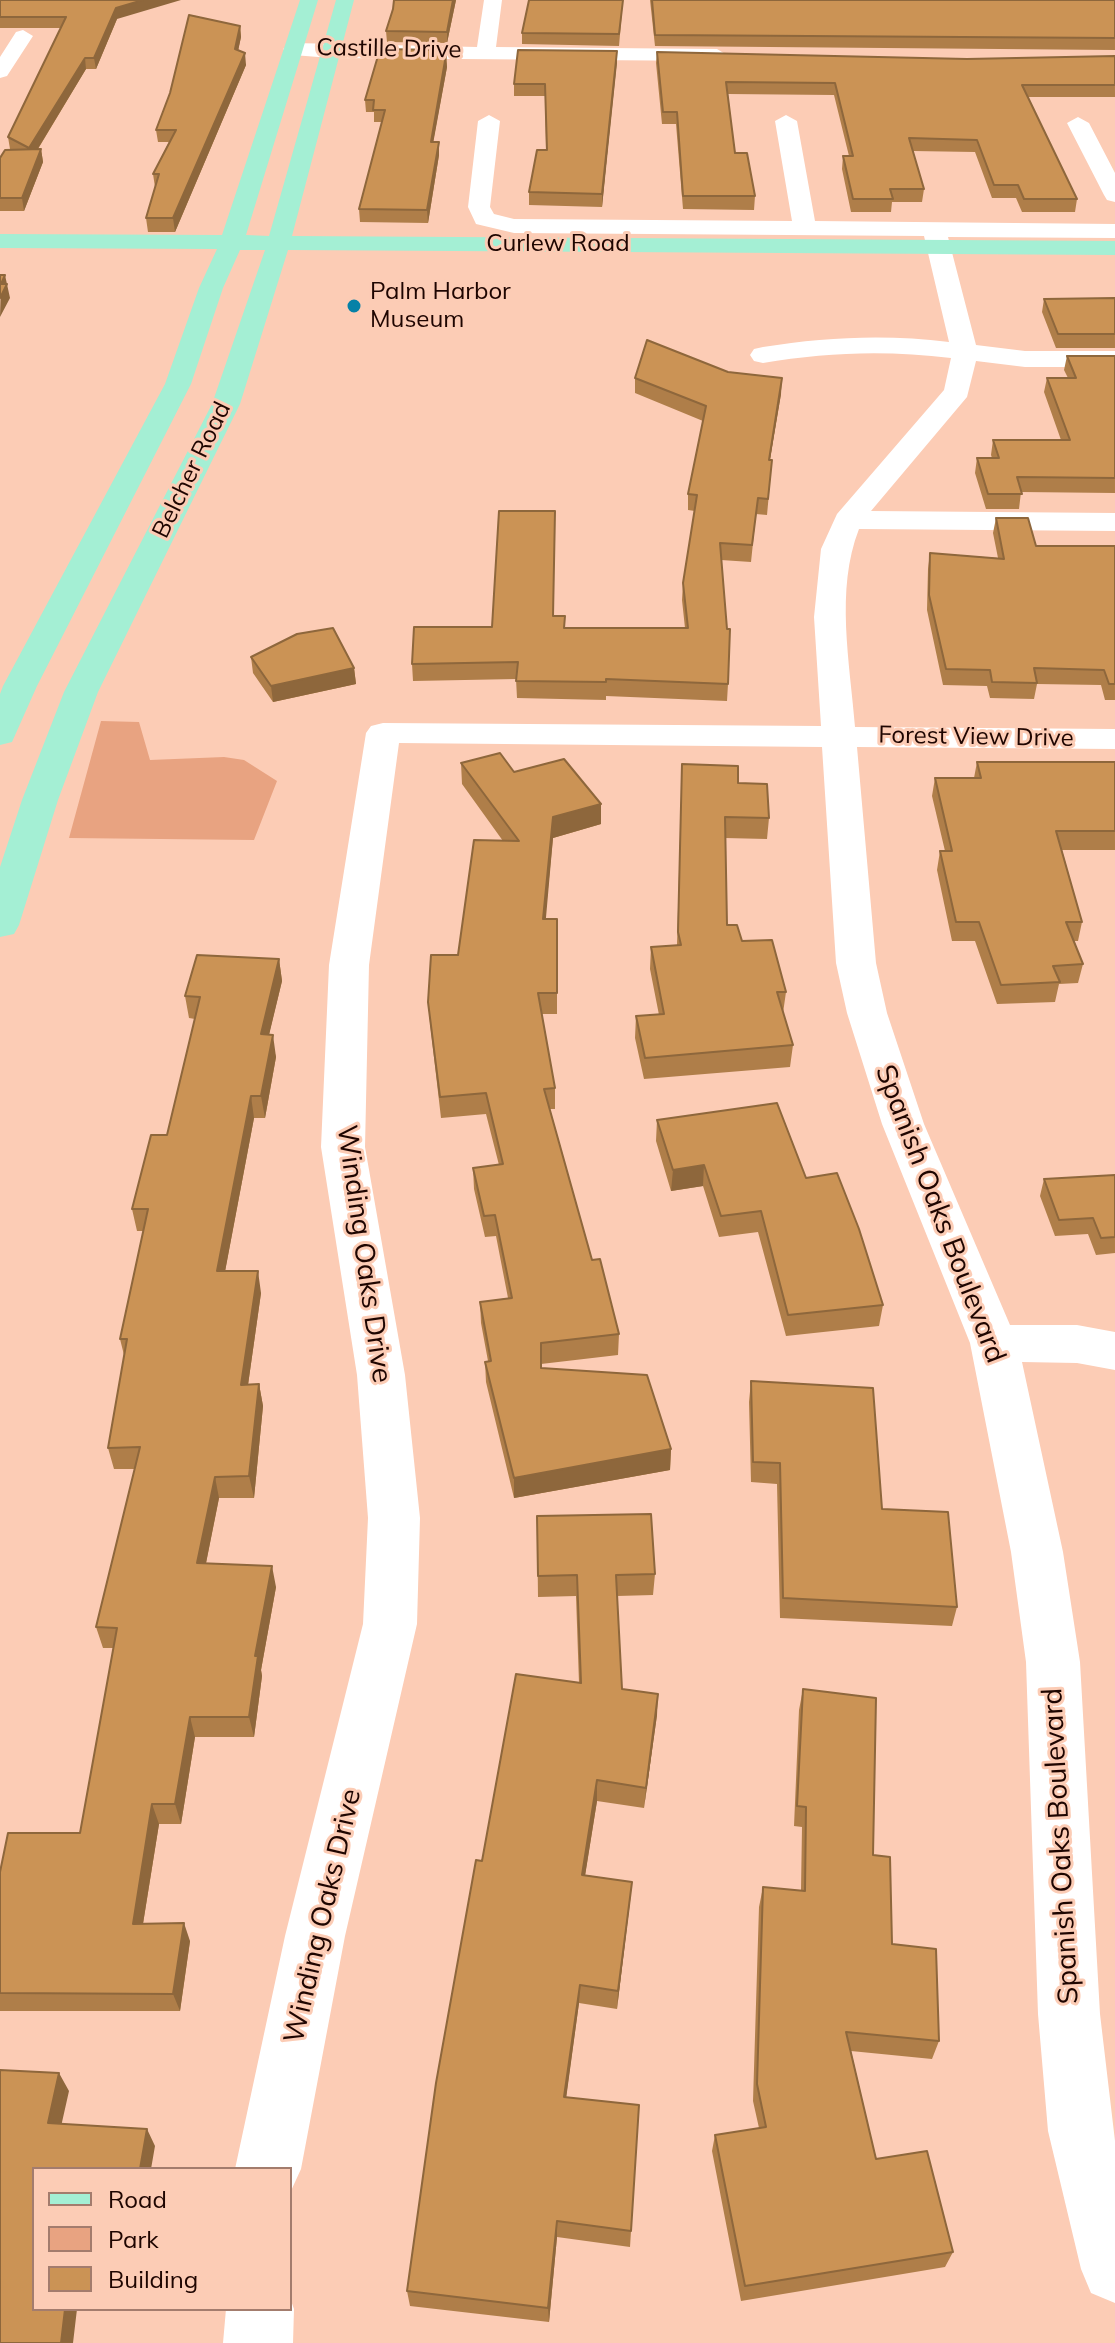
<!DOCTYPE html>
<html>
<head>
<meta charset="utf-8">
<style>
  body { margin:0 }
  #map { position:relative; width:1115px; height:2343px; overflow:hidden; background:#fcccb5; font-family:Mulish,sans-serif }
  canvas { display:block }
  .legend { position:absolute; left:32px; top:2167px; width:260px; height:144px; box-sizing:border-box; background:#fcccb5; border:2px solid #a37c6d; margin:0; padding:10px 14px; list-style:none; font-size:24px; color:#1e0500 }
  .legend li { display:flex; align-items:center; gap:16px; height:40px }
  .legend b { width:40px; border:2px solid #a37c6d }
</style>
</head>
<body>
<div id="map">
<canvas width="1115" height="2343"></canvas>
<ul class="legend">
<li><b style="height:10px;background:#a4efd4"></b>Road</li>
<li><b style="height:22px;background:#e8a381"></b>Park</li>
<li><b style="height:22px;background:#cb9355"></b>Building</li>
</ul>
</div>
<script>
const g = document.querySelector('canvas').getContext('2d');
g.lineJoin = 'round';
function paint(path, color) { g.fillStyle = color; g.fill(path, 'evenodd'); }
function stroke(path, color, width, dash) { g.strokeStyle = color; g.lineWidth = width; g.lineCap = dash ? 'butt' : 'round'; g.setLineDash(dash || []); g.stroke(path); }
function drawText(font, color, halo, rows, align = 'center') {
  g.font = font + ' Mulish,sans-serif'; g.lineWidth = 6; g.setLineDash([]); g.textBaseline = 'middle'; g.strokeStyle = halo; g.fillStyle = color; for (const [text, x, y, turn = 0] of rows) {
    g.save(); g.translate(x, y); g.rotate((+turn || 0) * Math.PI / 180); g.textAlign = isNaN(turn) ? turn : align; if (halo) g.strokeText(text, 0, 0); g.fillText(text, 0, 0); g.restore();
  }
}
paint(new Path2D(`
  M101,721L139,722L150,760L224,757L244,760L277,781L254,840L69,838Z`), '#e8a381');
paint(new Path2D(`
  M484,0H502L496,47L717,49L727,55L717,61L331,58L293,55L283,49L293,43L477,47Z
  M23,30L33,36L7,76L0,78V57L16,32Z
  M489,115L500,121L490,207L494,214L514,219L792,221L775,121L786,115L797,121L815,221L1115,224V238L948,237L976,345L1025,351H1115V367H1025L976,361L967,397L871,511L1115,513V531L859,529C835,590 850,663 855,727L1115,729V749L857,747L876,963L887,1013L924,1124L1010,1325H1077L1115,1332V1370L1077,1363L1022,1362L1063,1552L1080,1662L1100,2014L1115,2141V2303L1091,2293L1081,2269L1048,2131L1038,2014L1026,1662L1011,1552L970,1343L882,1124L847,1013L836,963L822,747L399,743L369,965L365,1147L405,1375L420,1518L417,1624L345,1936L301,2169L290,2193V2169H235L285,1936L363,1624L368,1518L357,1375L321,1147L329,965L366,733L371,726L383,723L821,726L814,617L821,549L837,514L944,390L951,358C887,350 826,352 763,363L754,361L750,355L754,349L763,347C825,337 886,334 949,342L924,236L514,233L476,224L468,207L478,121Z
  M1078,117L1089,123L1115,173V202L1107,200L1104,195L1067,123Z
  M290,2298L294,2309L293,2343H223L226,2309H290Z`), '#fff');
paint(new Path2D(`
  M300,0H318L246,235L269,236L336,0H354L292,236L1115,241V255L288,250L240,404L98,692L58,800L19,925L14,934L0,937V867L22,800L64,692L212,404L265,250H240L223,288L191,384L37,686L12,742L0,745V694L3,686L165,384L199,288L217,249L0,248V234L222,235Z`), '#a4efd4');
paint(new Path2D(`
  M0,0L117,19L96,69H86L38,149H41L43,162L24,211H0V158L12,150L10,149L8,137L61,28H0Z
  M456,0L447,43L387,42L386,31Z
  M623,0L619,46L522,44V33Z
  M650,0H1115V50L655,46Z
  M240,26L241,37L238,50L246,65L175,232H148L146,218L155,187L153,174L169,142H158L156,130Z
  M617,51L602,207L529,205V192L546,150L545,96H514V84Z
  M657,52L967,59L1115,56V97H1028L1077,199L1075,212H1022L1016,198H992L975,152L913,151L924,189L922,202H892L891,212H851L842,169L843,156H849L834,95L728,94L735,153L755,196L754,210L683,209L676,124H662L656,63Z
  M443,55H446L447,67L433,142H439V155L428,223L360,222L359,209L382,122H374V112H366L365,100Z
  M1115,298V348H1056L1042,312L1044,299Z
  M1067,356H1115V493L1021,492L1019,509H986L975,473L977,458H992L991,455L993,440H1061L1044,392L1047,378H1068L1064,370Z
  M635,378L781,394L770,460H772L767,515L756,514L751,562L721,560L728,684L727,701L606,696V700L517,698L516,679L413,681L412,664L492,627L554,616H565V628H685L682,600L683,583L695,511L688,510V494L703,421L635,393Z
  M996,518L1036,546H1115V700H1105L1101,685L1037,684L1034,699L990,698L987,686L943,685L927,610L928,569L930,553L998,558L993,533Z
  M251,657L354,668L356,684L273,702L253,673Z
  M977,762H1115V850H1062L1082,922L1078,941H1073L1083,964L1078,983L1059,984L1055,1002L997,1004L975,941H952L937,870L940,851H945L932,796L935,778H974Z
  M461,763L514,772L601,824L553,838L545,919H557V1014H542L555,1088V1109H550L592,1260L619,1334L618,1355L541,1364V1368L671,1449L670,1470L514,1498L486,1382L485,1362L488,1361L481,1323L480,1302L508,1298L496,1236L485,1237L474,1189L473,1168L499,1165L486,1114L441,1118L430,1023L428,1002L458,955L503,841L462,784Z
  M682,764L738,783L769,818L767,839L725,838L727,925L786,992L783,1013L793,1045L790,1067L644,1079L635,1038L636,1016L659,1015L650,969L651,947L677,945Z
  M279,959L282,981L269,1034L276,1057L265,1118H254L225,1271L261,1293L248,1385L259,1384L263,1406L254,1498H219L206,1563L276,1587L261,1670L262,1676L254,1737H195L181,1824H159L143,1924L190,1941L180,2011H0V1872L80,1833L114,1648H103L96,1627L135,1469H114L108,1448L124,1355L120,1339L143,1231H137L132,1209L167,1135L195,1019L189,1018L185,996Z
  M657,1120L806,1178L883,1305L879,1326L786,1336L758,1232L719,1237L703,1186L671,1191L656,1141Z
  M1115,1175V1253L1096,1255L1088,1234L1055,1236L1040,1196L1044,1179Z
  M751,1381L882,1509L957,1607L952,1626L780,1618L777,1484L751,1482L749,1402Z
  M537,1516L655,1574L653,1595L617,1596L622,1689L657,1715L644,1808L597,1801L585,1875L632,1882L617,2009L579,2003L566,2097L639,2105L630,2247L557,2237L549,2322L410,2306L407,2291L482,1861L579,1683L576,1596L538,1597Z
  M803,1689L873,1855L892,1944L939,2041L932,2059L851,2051L876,2159L953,2252L945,2267L741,2301L712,2151L715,2135L759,2128L753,2101L759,1907L763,1887L801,1891L802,1827L794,1826L799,1710Z`), '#af7e49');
paint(new Path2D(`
  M143,0H181L117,19L96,69L94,58L116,8Z
  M453,0H456L447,43V32Z
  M240,26L241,37L236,61L235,49Z
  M617,51V63L602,207V194Z
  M245,53L246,65L175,232L173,218Z
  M446,55L447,67L431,155V142Z
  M85,58L86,69L31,160L29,148Z
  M439,142V155L428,223L427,210Z
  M41,149L43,162L24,211L22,198Z
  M5,275L10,298L0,317L1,284Z
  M782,378L781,394L767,476L769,460Z
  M354,668L356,684L273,702L271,686Z
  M601,804V824L553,838L544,940L543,919L553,817Z
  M279,959L282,981L264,1056L261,1034Z
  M273,1035L276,1057L265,1118L261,1096Z
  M251,1096L254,1118L221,1293L217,1271Z
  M704,1165L703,1186L671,1191L673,1170Z
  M258,1271L261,1293L245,1406L241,1385Z
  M259,1384L263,1406L254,1498L249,1476Z
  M671,1449L670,1470L514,1498V1478Z
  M215,1477L219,1498L202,1583L197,1563Z
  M272,1566L276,1587L261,1670L262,1676L254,1737L249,1717L255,1656Z
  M658,1694L657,1715L644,1808L646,1788Z
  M190,1717L195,1737L181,1824L175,1804Z
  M597,1780V1801L582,1895V1875Z
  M152,1804L159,1824L140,1942L133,1924Z
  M632,1882L630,1902L617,2009L618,1991Z
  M184,1923L190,1941L180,2011L173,1994Z
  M580,1985L579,2003L564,2114V2097Z
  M59,2073L69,2091L58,2140L48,2123Z
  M147,2129L155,2146L151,2169H140Z
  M557,2221V2237L549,2322L548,2308Z
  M65,2309H77L73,2343H61Z`), '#8e673c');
const building = new Path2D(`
  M0,0H143L116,8L94,58H85L29,148L8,137L66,17H0Z
  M394,0H453L447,32L386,31L393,9Z
  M529,0H623L619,34L522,33Z
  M652,0H1115V38L655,35Z
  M189,15L240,26L235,49L245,53L173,218H146L159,174H153L176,130H156L170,93Z
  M380,49L443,50L442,55H446L431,142H439L427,210L359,209L385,110H373L374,100H365Z
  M518,50L617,51L602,194L529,192L537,150H547L545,84H514Z
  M657,52L967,59L1115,56V85H1022L1077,199H1024L1018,185H994L977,140L909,138L924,189H890L893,199H853L843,156H853L835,83L726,82L735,153H747L755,196H683L677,112H663Z
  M41,149L22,198H0V158L5,150Z
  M0,275H5L1,284H7L0,298Z
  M1115,298V334H1058L1044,299Z
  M647,340L728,372L782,378L769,460H772L768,499L758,498L752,545L720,543L727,629H730L728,684L606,679V682L516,681L518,662L412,664L414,627H492L499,511H555L553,616H565L564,628H688L683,583L697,495L688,494L706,406L635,378Z
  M1067,356H1115V478L1017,477L1022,494H988L977,458H999L993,440H1070L1047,378H1076Z
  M996,518H1028L1036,546H1115V684H1109L1104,670L1034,668L1037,683L992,682L990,670L946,669L929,595L930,553L1004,559Z
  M333,628L354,668L271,686L251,657L297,634Z
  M500,753L514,772L564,759L601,804L553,817L543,919H557V993H538L555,1088L544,1089L592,1260L600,1259L619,1334L541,1343V1368L647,1375L671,1449L514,1478L485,1362L491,1361L480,1302L512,1298L495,1215L484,1216L473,1168L503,1164L486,1093L440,1097L428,1002L431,955H458L474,840L519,841L461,763Z
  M977,762H1115V831H1056L1082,922H1066L1083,964L1053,966L1060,982L1001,985L979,922H956L940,851H952L935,778H981Z
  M682,764L738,766V783L767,784L769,818L725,817L727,925H737L742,941L772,940L786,992H777L793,1045L645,1058L636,1016L664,1014L651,947L681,945L678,932Z
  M197,955L279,959L261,1034L273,1035L261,1096H251L217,1271H258L241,1385L259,1384L249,1476L215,1477L197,1563L272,1566L255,1656H258L249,1717H190L175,1804H152L133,1924L184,1923L173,1994L0,1993V1872L8,1833H80L117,1628L96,1627L140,1447L108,1448L127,1339H120L148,1209H132L151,1135H167L200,997L185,996Z
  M777,1103L806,1178L837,1173L859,1229L883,1305L788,1315L761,1211L721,1216L704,1165L673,1170L657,1120Z
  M1115,1175V1237L1101,1238L1093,1218L1059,1220L1044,1179Z
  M751,1381L873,1388L882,1509L948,1512L957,1607L783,1598L780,1463L753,1462Z
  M651,1514L655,1574L616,1575L622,1689L658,1694L646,1788L597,1780L582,1875L632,1882L618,1991L580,1985L564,2097L639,2105L631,2231L557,2221L548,2308L407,2291L436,2083L476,1860L482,1861L516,1674L581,1683L577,1575L538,1576L537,1516Z
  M803,1689L876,1698L873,1855L890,1857L892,1944L936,1949L939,2041L846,2032L876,2159L927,2151L953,2252L745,2286L715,2135L766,2127L757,2084L763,1887L805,1891L806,1807L797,1806Z
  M0,2070L59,2073L48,2123L147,2129L140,2169H34V2309H65L61,2343H0Z`);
paint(building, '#cb9355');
stroke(building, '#8e673c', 2);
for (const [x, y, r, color] of [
  [354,306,8,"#0681a7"]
]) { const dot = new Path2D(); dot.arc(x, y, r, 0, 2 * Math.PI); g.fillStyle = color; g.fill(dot); stroke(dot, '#fcccb5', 3); }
drawText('24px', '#1e0500', '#fcccb5', [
  ["Castille Drive",389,49,1],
  ["Curlew Road",558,244],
  ["Belcher Road",192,470,-64],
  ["Forest View Drive",976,737,1]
]);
drawText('24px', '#1e0500', '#fcccb5', [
  ["Palm Harbor",370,292],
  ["Museum",370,320]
], 'left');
drawText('28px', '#1e0500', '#fcccb5', [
  ["Spanish Oaks Boulevard",940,1214,69],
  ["Winding Oaks Drive",364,1254,82],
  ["Spanish Oaks Boulevard",1061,1846,-93],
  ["Winding Oaks Drive",323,1916,-77]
]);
</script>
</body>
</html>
